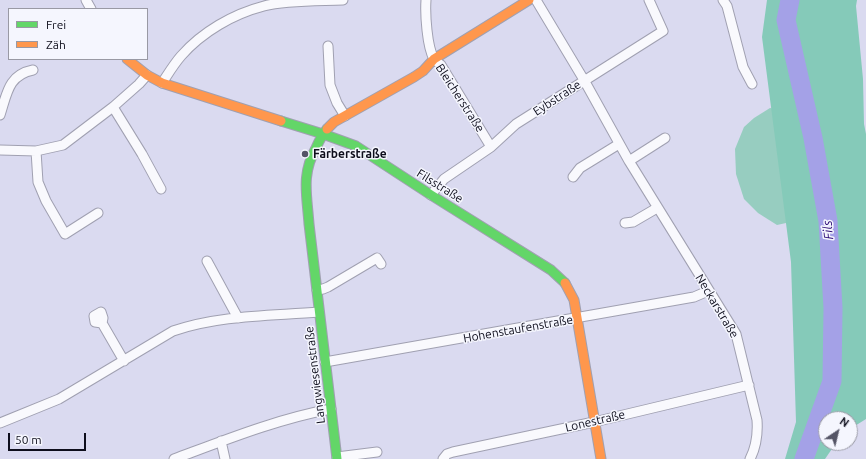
<!DOCTYPE html>
<html>
<head>
<meta charset="utf-8">
<style>
  body { margin:0 }
  #map { position:relative; width:866px; height:459px; overflow:hidden; background:#dadaf0; font-family:Ubuntu,sans-serif }
  canvas { display:block }
  .legend { position:absolute; left:8px; top:8px; width:140px; height:52px; box-sizing:border-box; background:#f5f6fe; border:1px solid #9999a4; margin:0; padding:5px 7px; list-style:none; font-size:12px; color:#0e0e1c }
  .legend li { display:flex; align-items:center; gap:8px; height:20px }
  .legend b { width:20px; border:1px solid #9999a4 }
  .north { position:absolute; left:818px; top:411px; width:40px; height:40px; box-sizing:border-box; background:#f5f6fe; border:1px solid #9999a4; border-radius:50%; rotate:35deg; font-size:11px; font-weight:700; line-height:16px; text-align:center; color:#0e0e1c }
  .north::after { content:''; display:block; margin:auto; width:14px; height:18px; background:#556; clip-path:polygon(50% 0,100% 100%,50% 72%,0 100%) }
  .scale { position:absolute; left:8px; top:433px; width:78px; height:18px; box-sizing:border-box; border:2px solid #0e0e1c; border-top:0; padding-left:5px; font-size:12px; line-height:14px; white-space:nowrap; color:#0e0e1c; -webkit-text-stroke:3px #f5f6fe; paint-order:stroke }
</style>
</head>
<body>
<div id="map">
<canvas width="866" height="459"></canvas>
<ul class="legend">
<li><b style="height:5px;background:#63d668"></b>Frei</li>
<li><b style="height:5px;background:#ff974d"></b>Zäh</li>
</ul>
<div class="north">N</div>
<div class="scale">50 m</div>
</div>
<script>
const g = document.querySelector('canvas').getContext('2d');
g.lineJoin = 'round';
function paint(path, color) { g.fillStyle = color; g.fill(path, 'evenodd'); }
function stroke(path, color, width, dash) { g.strokeStyle = color; g.lineWidth = width; g.lineCap = dash ? 'butt' : 'round'; g.setLineDash(dash || []); g.stroke(path); }
function drawText(font, color, halo, rows, align = 'center') {
  g.font = font + ' Ubuntu,sans-serif'; g.lineWidth = 3; g.setLineDash([]); g.textBaseline = 'middle'; g.strokeStyle = halo; g.fillStyle = color; for (const [text, x, y, turn = 0] of rows) {
    g.save(); g.translate(x, y); g.rotate((+turn || 0) * Math.PI / 180); g.textAlign = isNaN(turn) ? turn : align; if (halo) g.strokeText(text, 0, 0); g.fillText(text, 0, 0); g.restore();
  }
}
paint(new Path2D(`
  M770,108L804,113L813,217L777,225L758,213L744,199L736,174L735,149L744,127L754,118Z`), '#97cdc0');
paint(new Path2D(`
  M767,0H857L856,6L863,79L864,124L866,134V419L850,429V419H826V443H836L825,459H785L796,422L791,262L762,37Z`), '#85cab9');
stroke(new Path2D(`
  M790,0L786,20L813,138L828,221L833,308L832,381L804,459`), '#a4a1e7', 19);
const street = new Path2D(`
  M86,0L91,9
  M426,0C425,14 427,47 434,59C435,61 439,63 441,65L491,147
  M536,0L584,80L629,161L736,334L757,420C758,434 756,447 750,459
  M723,0L727,6L743,67L752,84
  M328,46L330,85L337,103L345,116
  M162,83C168,74 174,64 181,56C202,32 233,14 264,6C287,0 318,1 343,0
  M113,107L142,154L161,189
  M0,115C7,94 8,75 33,70
  M0,150L36,151L63,145L113,107L139,84L147,75
  M36,151L38,182L46,201L65,234L98,213
  M629,161L665,138
  M573,177L580,168L619,144
  M431,195L444,179L491,147L516,124L663,31L649,0
  M625,223L633,222L657,208
  M207,261L238,318
  M317,290L323,289L328,287L377,258L381,264
  M102,323L95,322L94,316L101,312L103,318L102,323L124,361
  M325,362L694,297L708,291
  M0,423L59,399L173,331C219,315 271,316 319,312
  M221,441L225,459
  M337,457L377,452
  M174,459C225,440 277,419 331,409
  M443,459L447,454L453,452L594,422L749,385`);
const fast = new Path2D(`
  M281,121L323,134L356,146L431,195L551,270L565,283
  M327,129C322,135 319,141 316,148C301,174 307,195 309,224L337,459`);
const slow = new Path2D(`
  M127,59L147,75L162,83L281,121
  M327,129L334,122L414,77L423,71L434,59L529,0
  M565,283L574,300L601,459`);
stroke(street, '#a0a0b1', 11);
stroke(fast, '#a0a0b1', 11);
stroke(slow, '#a0a0b1', 11);
stroke(street, '#f9f9fd', 9);
stroke(fast, '#63d668', 9);
stroke(slow, '#ff974d', 9);
for (const [x, y, r, color] of [
  [305,154,4,"#556"]
]) { const dot = new Path2D(); dot.arc(x, y, r, 0, 2 * Math.PI); g.fillStyle = color; g.fill(dot); stroke(dot, '#f5f6fe', 1.5); }
drawText('12px', '#0e0e1c', '#f5f6fe', [
  ["Bleicherstraße",460,98,57],
  ["Eybstraße",557,98,-33],
  ["Filsstraße",440,186,32],
  ["Neckarstraße",717,306,59],
  ["Hohenstaufenstraße",518,329,-10],
  ["Langwiesenstraße",315,375,-97],
  ["Lonestraße",595,421,-13]
]);
drawText('bold 12px', '#0e0e1c', '#f5f6fe', [
  ["Färberstraße",313,154]
], 'left');
drawText('italic 13px', '#290674', '#f5f6fe', [
  ["Fils",828,230,-95]
]);
</script>
</body>
</html>
